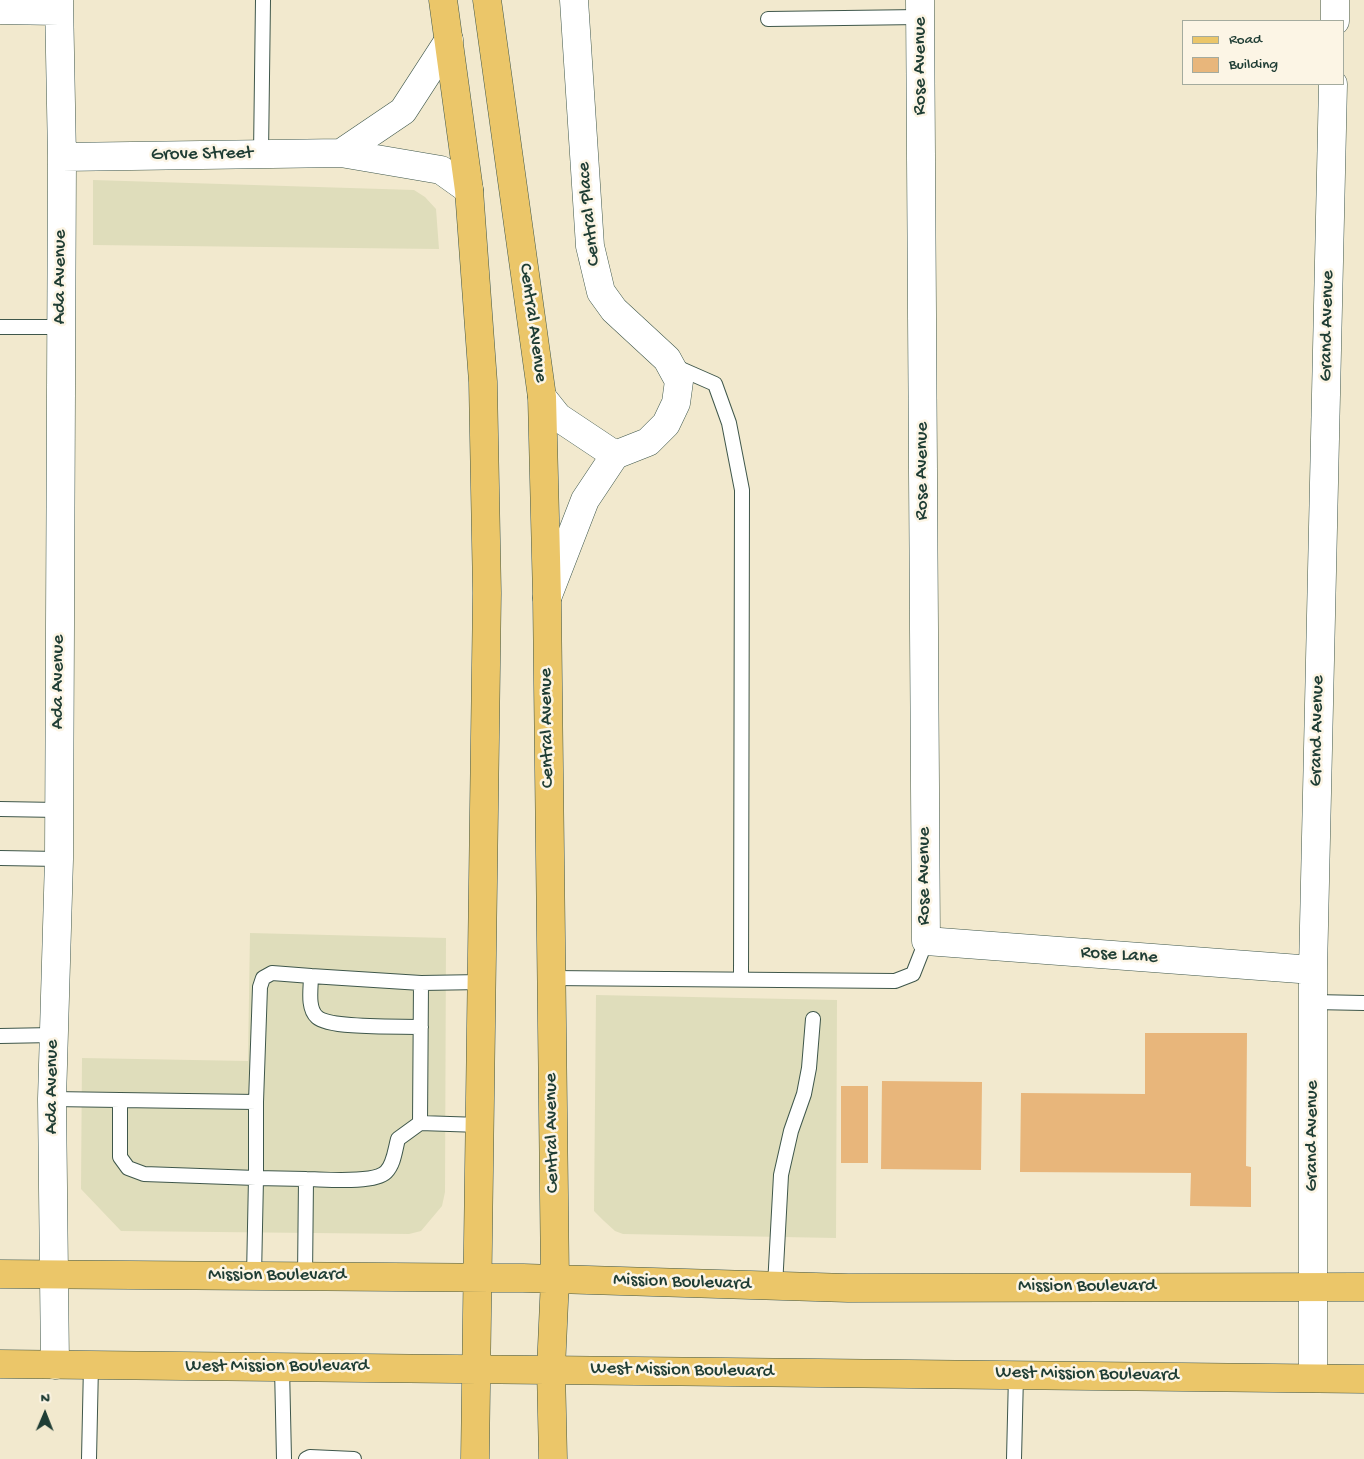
<!DOCTYPE html>
<html>
<head>
<meta charset="utf-8">
<style>
  body { margin:0 }
  #map { position:relative; width:1364px; height:1459px; overflow:hidden; background:#f2e9ce; font-family:"Gochi Hand",sans-serif }
  canvas { display:block }
  .legend { position:absolute; left:1182px; top:20px; width:162px; height:65px; box-sizing:border-box; background:#fcf5e5; border:1px solid #a4ab9e; margin:0; padding:6px 9px; list-style:none; font-size:15px; color:#1f3d34 }
  .legend li { display:flex; align-items:center; gap:10px; height:25px }
  .legend b { width:25px; border:1px solid #a4ab9e }
  .north { position:absolute; left:20px; top:1389px; width:50px; height:50px; -webkit-text-stroke:4px #fcf5e5; paint-order:stroke; rotate:1deg; font-size:14px; font-weight:700; line-height:20px; text-align:center; color:#1f3d34 }
  .north::after { content:''; display:block; margin:auto; width:18px; height:22px; background:#1f3d34; clip-path:polygon(50% 0,100% 100%,50% 72%,0 100%) }
</style>
</head>
<body>
<div id="map">
<canvas width="1364" height="1459"></canvas>
<ul class="legend">
<li><b style="height:6px;background:#ebc669"></b>Road</li>
<li><b style="height:14px;background:#e8b67b"></b>Building</li>
</ul>
<div class="north">N</div>
</div>
<script>
const g = document.querySelector('canvas').getContext('2d');
g.lineJoin = 'round';
function paint(path, color) { g.fillStyle = color; g.fill(path, 'evenodd'); }
function stroke(path, color, width, dash) { g.strokeStyle = color; g.lineWidth = width; g.lineCap = dash ? 'butt' : 'round'; g.setLineDash(dash || []); g.stroke(path); }
function drawText(font, color, halo, rows, align = 'center') {
  g.font = font + ' "Gochi Hand",sans-serif'; g.lineWidth = 5; g.setLineDash([]); g.textBaseline = 'middle'; g.strokeStyle = halo; g.fillStyle = color; for (const [text, x, y, turn = 0] of rows) {
    g.save(); g.translate(x, y); g.rotate((+turn || 0) * Math.PI / 180); g.textAlign = isNaN(turn) ? turn : align; if (halo) g.strokeText(text, 0, 0); g.fillText(text, 0, 0); g.restore();
  }
}
paint(new Path2D(`
  M93,180L414,190L425,197L436,209L439,249L93,245Z
  M250,933L446,938L445,1192L442,1206L421,1231L409,1234L121,1231L81,1189L82,1058L248,1061Z
  M596,995L837,1000L836,1238L623,1234L615,1231L604,1221L594,1211Z`), '#dfddbb');
paint(new Path2D(`
  M1145,1033H1247L1246,1166L1251,1167V1207L1190,1206L1191,1173L1020,1172L1021,1093L1145,1094Z
  M882,1081L982,1082L981,1170L881,1169Z
  M841,1086H868V1163H841Z`), '#e8b67b');
const lane = new Path2D(`
  M768,19L920,17
  M261,154L263,0
  M0,327H61
  M674,366L715,384L729,423L742,490L741,979
  M0,809L58,810
  M0,858L59,859
  M551,978L895,981L913,974L926,941
  M1313,1002L1364,1003
  M421,1027C400,1026 330,1029 317,1017C307,1008 311,988 311,976L421,983L482,982
  M0,1036L53,1035
  M52,1099L256,1102V1178L144,1174L128,1168L120,1157V1101
  M256,1102L260,987L263,978L272,973L311,976
  M420,1123L480,1125
  M254,1276L256,1178L306,1179
  M305,1277L306,1179C323,1179 374,1184 386,1172C394,1164 395,1150 398,1139L420,1123L421,983
  M775,1286L781,1175L791,1131L804,1094L809,1068L813,1019
  M282,1367L284,1459
  M89,1459L91,1365
  M306,1459L310,1457L354,1459
  M1014,1459L1016,1375`);
const street = new Path2D(`
  M574,0L590,246L601,292L614,310L667,359L679,381L676,403L666,424L648,442L615,455
  M920,0L926,941L1313,970
  M0,10L59,11
  M1335,21V0
  M341,153L403,111L449,40
  M62,157L341,153L441,170L469,190
  M542,397L558,417L615,455
  M547,598L585,500L615,455
  M55,1365L52,1099L59,859L62,157L59,0
  M1313,1378V970L1333,84`);
const primary = new Path2D(`
  M443,0L469,190L483,382L487,593L475,1459
  M487,0L542,397L547,598L555,1279L551,1369L553,1459
  M0,1274L523,1278L848,1288L1364,1287
  M0,1364L1364,1379`);
stroke(lane, '#3f574b', 16);
stroke(street, '#3f574b', 29);
stroke(primary, '#3f574b', 29);
stroke(lane, '#fff', 14);
stroke(street, '#fff', 28);
stroke(primary, '#ebc669', 28);
drawText('19px', '#1f3d34', '#fcf5e5', [
  ["Rose Avenue",921,66,-90],
  ["Grove Street",202,155,-1],
  ["Central Place",590,214,-96],
  ["Ada Avenue",61,277,-90],
  ["Central Avenue",532,323,82],
  ["Grand Avenue",1328,326,-89],
  ["Rose Avenue",923,471,-90],
  ["Ada Avenue",59,682,-90],
  ["Central Avenue",548,728,-91],
  ["Grand Avenue",1318,731,-89],
  ["Rose Avenue",925,876,-90],
  ["Rose Lane",1119,956,4],
  ["Ada Avenue",53,1087,-90],
  ["Central Avenue",553,1133,-91],
  ["Grand Avenue",1313,1136,-90],
  ["Mission Boulevard",277,1276],
  ["Mission Boulevard",682,1283,2],
  ["Mission Boulevard",1087,1287],
  ["West Mission Boulevard",277,1367],
  ["West Mission Boulevard",682,1371,1],
  ["West Mission Boulevard",1087,1375,1]
]);
</script>
</body>
</html>
